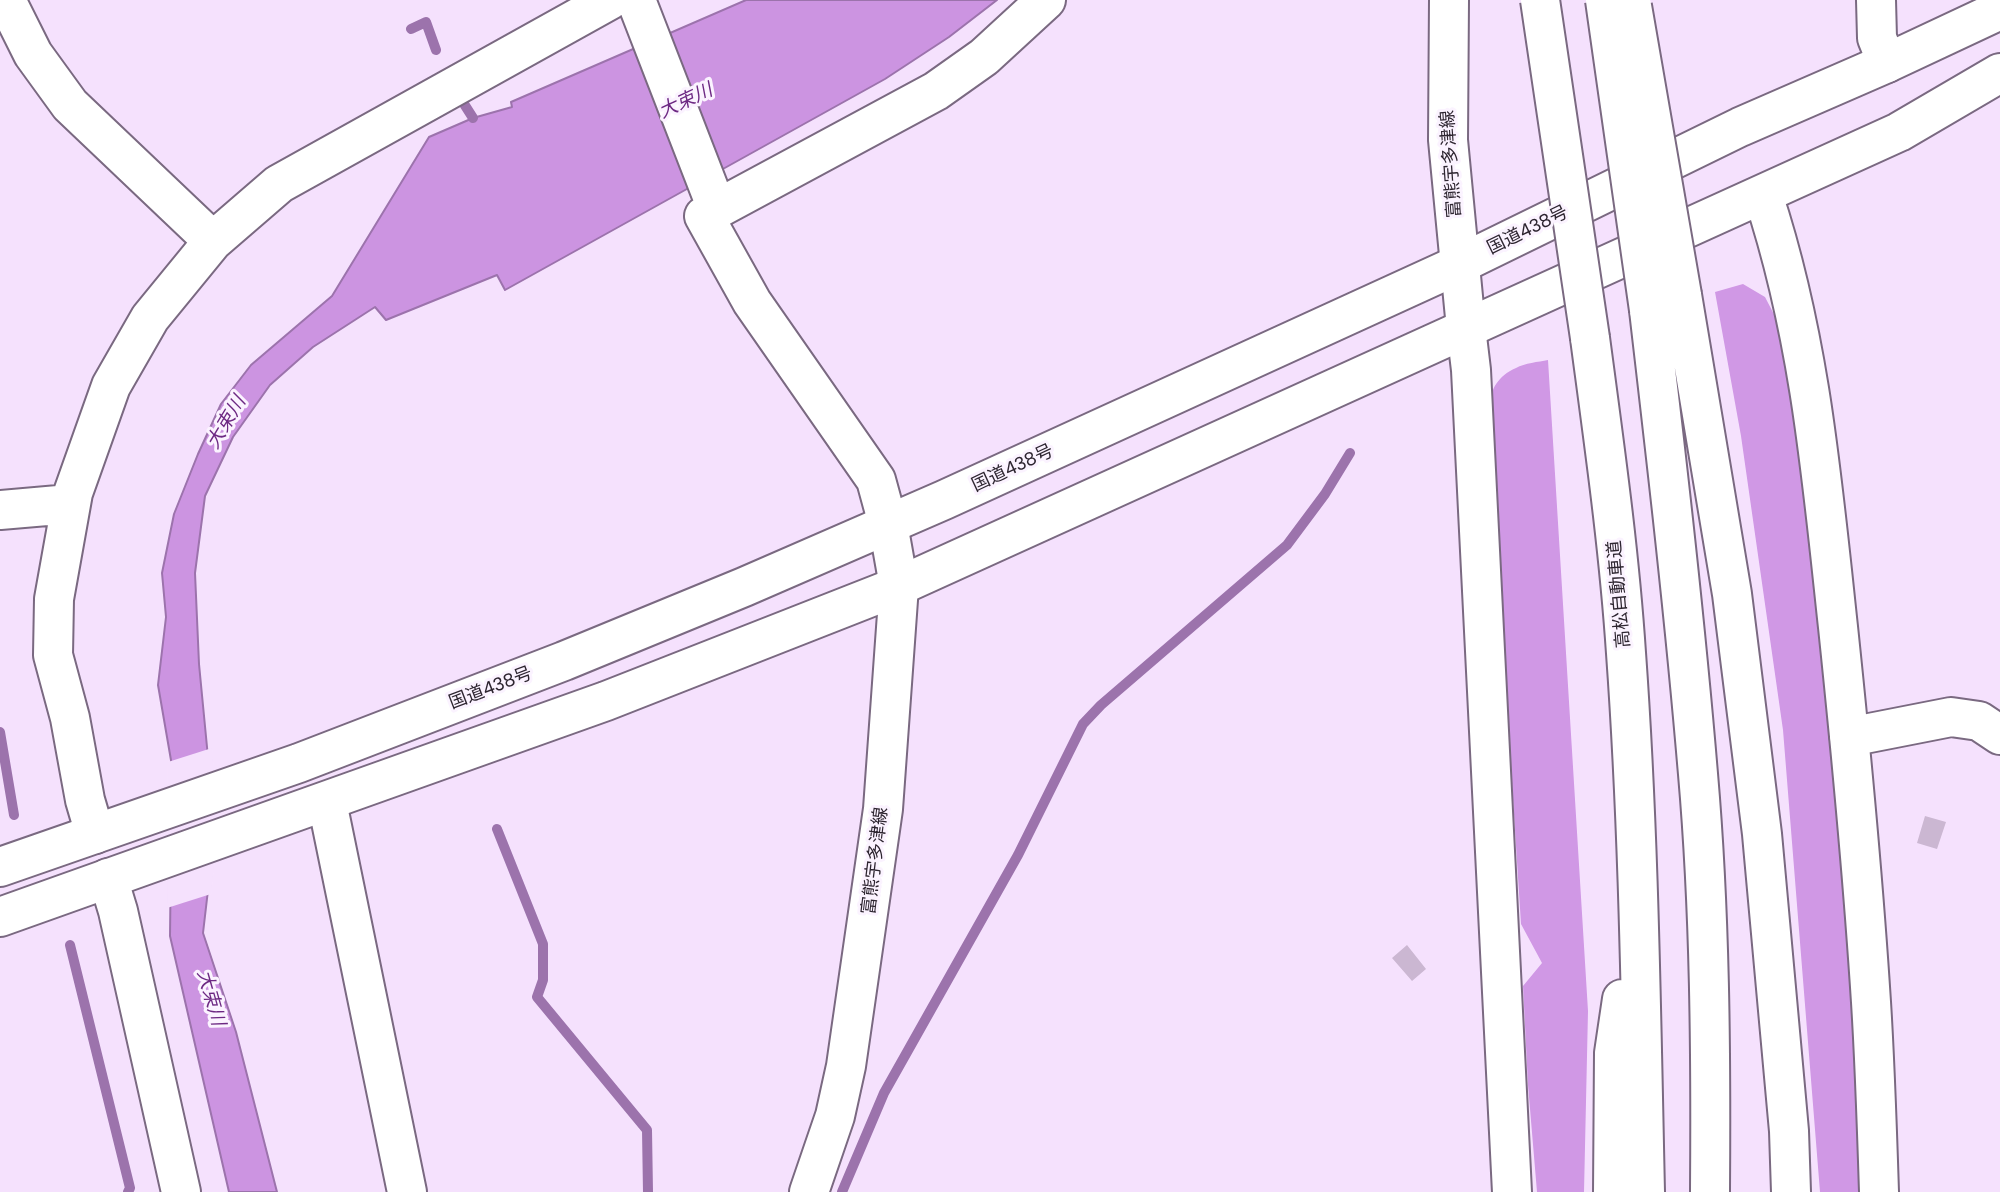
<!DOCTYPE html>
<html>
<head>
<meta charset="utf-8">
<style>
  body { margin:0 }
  canvas { display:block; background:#f5e1fd }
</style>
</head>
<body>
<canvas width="2000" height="1192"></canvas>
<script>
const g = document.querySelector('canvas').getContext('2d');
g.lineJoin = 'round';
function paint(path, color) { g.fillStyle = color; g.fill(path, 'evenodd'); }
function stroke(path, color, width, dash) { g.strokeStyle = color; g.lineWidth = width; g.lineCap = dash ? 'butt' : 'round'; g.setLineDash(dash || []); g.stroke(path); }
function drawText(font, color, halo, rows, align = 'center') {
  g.font = font + ' Poppins,"Noto Sans JP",sans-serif'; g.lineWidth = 6; g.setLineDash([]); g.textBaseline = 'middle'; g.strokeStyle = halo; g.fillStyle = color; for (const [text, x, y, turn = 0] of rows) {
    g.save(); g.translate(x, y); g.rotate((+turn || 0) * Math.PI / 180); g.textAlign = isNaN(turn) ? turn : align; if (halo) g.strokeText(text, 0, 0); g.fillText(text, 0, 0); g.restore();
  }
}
paint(new Path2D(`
  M1743,284L1765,297L1779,324L1804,493L1841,858L1865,1175L1859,1192H1820L1783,730L1741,436L1715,292Z
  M1548,360L1588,1011L1584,1192H1537L1528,1085L1523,986L1542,963L1521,924L1491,455C1490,422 1479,384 1516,368C1525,363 1538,362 1548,360Z`), '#d098e5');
const water = new Path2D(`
  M746,0H997L949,37L885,79L505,290L497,275L386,320L375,307L313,347L270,385L233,437L205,496L195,573L199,664L215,830L203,933L236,1032L277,1192H229L170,936L172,766L158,685L166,617L162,573L174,514L198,454L221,404L251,365L332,296L429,137L473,118L512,107L511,102Z`);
paint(water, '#cc94e1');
stroke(water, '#9c73ac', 2);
paint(new Path2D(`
  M212,748L218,830L211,894L167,908L168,762Z`), '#f5e1fd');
stroke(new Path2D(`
  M411,29L426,22L436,50
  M459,96L473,118
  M0,732L14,815
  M497,829L543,944V980L537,997L647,1130L648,1192
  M70,945L130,1188L128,1192
  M842,1192L884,1093L1018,855L1083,724L1101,705L1287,545L1325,494L1350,453`), '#9c73ac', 10);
paint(new Path2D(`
  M1925,816L1946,822L1937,849L1917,843Z
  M1407,945L1426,969L1412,981L1392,958Z`), '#cbb7d2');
const minor = new Path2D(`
  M6,0L33,54L70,105L213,241
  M636,0L717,209
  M1876,0L1877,38L1887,63
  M1763,195C1810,337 1822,479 1838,627C1851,751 1863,877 1871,1002C1875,1065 1877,1129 1879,1192
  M1466,328L1471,370L1512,1192
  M0,510L70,504
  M888,524L876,480L752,302L704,216L936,91L984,57L1046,0
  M1849,737L1951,717L1979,721L2000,735
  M327,802L407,1192
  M95,834L85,800L70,718L53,655L54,599L73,493L111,386L150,318L213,241L279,184L610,0
  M108,878L118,911L181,1192`);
const major = new Path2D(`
  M1449,0L1448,140L1466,328
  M809,1192L835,1116L846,1066L883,809L899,586L888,524`);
const highway = new Path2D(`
  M1682,295L1732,594L1762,834L1789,1131L1791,1192
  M1649,310C1667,464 1685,619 1698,774C1710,912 1711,1054 1710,1192
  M1590,338C1604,443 1619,548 1626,653C1639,833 1641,1012 1645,1192
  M0,867L299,763L564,661L744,587L944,500L1460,264L1740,127L1887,63L2000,10
  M0,917L606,701L899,586L1899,132L2000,73
  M1613,1192L1614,1053L1622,999`);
stroke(minor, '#7a6981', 42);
stroke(major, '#7a6981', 42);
stroke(highway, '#7a6981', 42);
stroke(minor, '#fff', 38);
stroke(major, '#fff', 38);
stroke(highway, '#fff', 38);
const highwayBridge = new Path2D(`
  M1540,0L1590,338
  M1605,0L1649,310
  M1632,6L1682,295`);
stroke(highwayBridge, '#7a6981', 42, []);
stroke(highwayBridge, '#fff', 38);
drawText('18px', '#2d2530', '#fbf3ff', [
  ["富熊宇多津線",1452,164,-94],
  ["国道438号",1528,231,-26],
  ["国道438号",1013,469,-25],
  ["高松自動車道",1620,594,-95],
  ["国道438号",491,689,-21],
  ["富熊宇多津線",876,861,-83]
]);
drawText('italic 19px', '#6d2983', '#fbf3ff', [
  ["大束川",686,102,-25],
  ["大束川",227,423,-59],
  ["大束川",210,998,74]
]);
</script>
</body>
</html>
